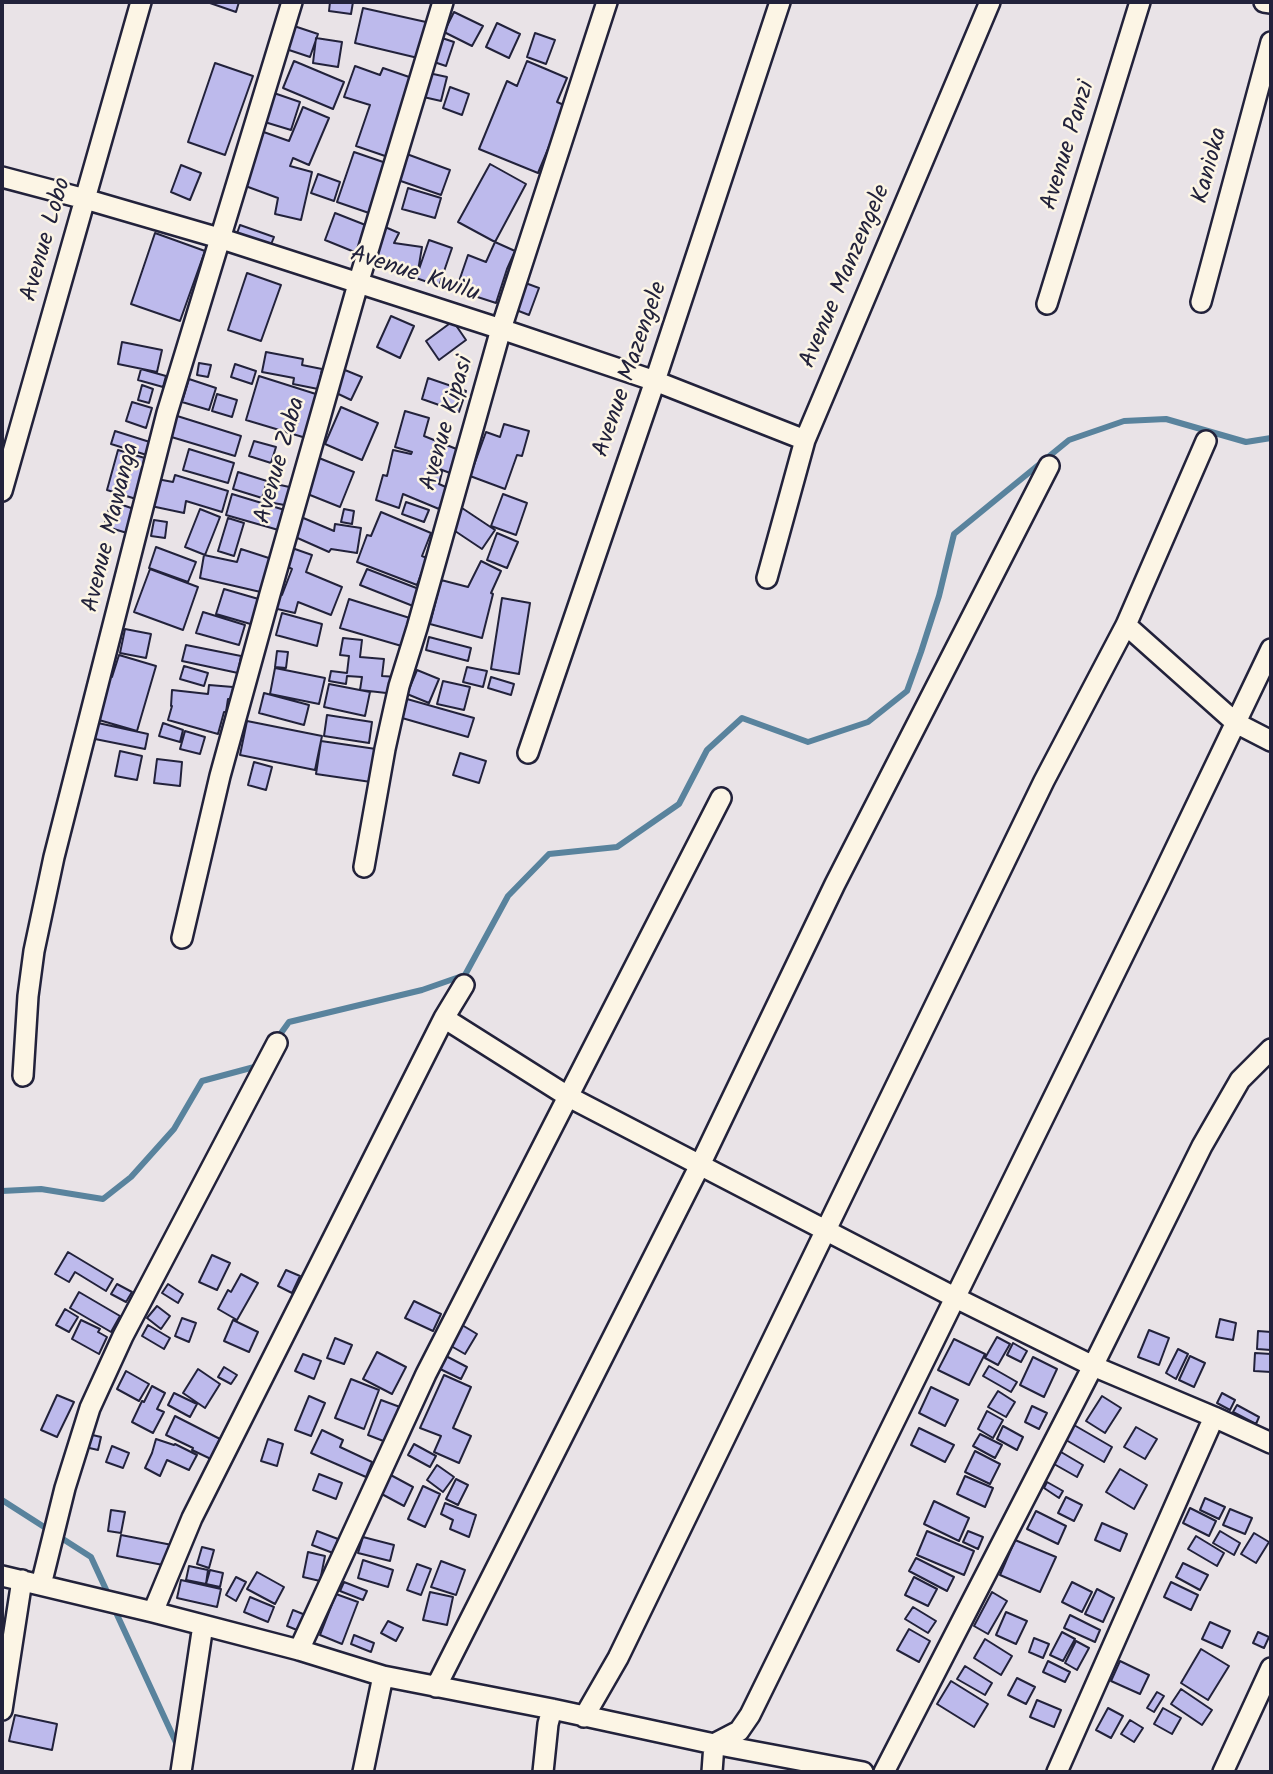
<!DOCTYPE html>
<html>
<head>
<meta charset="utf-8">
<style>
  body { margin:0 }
  #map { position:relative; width:1273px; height:1774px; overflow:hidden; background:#e9e3e7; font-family:Kalam,sans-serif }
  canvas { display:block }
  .frame { position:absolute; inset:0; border:4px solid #22223b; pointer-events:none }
</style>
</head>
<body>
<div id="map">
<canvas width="1273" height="1774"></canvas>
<div class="frame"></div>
</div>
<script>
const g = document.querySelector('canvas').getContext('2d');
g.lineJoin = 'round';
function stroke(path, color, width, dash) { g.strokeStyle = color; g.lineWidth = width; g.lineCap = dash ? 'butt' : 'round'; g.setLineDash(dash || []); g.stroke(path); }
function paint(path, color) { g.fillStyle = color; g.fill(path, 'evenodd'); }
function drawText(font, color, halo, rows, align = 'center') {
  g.font = font + ' Kalam,sans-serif'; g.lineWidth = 5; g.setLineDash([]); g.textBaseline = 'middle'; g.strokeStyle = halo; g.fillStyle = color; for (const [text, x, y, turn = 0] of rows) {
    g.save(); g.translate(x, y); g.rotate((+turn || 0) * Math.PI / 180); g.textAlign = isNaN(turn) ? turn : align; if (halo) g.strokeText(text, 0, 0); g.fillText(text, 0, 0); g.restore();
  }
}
stroke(new Path2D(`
  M276,1040L289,1022L422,990L465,975L508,896L549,854L617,847L679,804L707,750L742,718L808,742L868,722L907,691L921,652L939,596L954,534L1069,440L1124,421L1166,419L1246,442L1271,438
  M2,1191L41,1189L103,1199L131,1177L174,1129L202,1081L258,1066
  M2,1500L91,1557L109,1596
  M113,1606L179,1749`), '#59839d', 6);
const building = new Path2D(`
  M207,2H239L236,12Z
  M330,2H353L351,14L329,11Z
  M363,8L426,22L418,58L355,43Z
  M454,12L483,26L472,46L444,32Z
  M497,23L520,34L509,58L486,47Z
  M294,26L318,34L310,57L286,49Z
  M535,33L555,40L546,64L527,57Z
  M439,37L454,42L446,66L431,61Z
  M316,38L342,42L338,67L313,63Z
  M294,61L344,82L333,109L283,88Z
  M527,61L567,78L557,102L566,106L538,173L479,149L507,81L517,86Z
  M215,63L253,76L225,155L188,142Z
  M355,66L380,75L383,68L415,79L388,157L356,146L370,105L344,97Z
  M424,72L447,77L441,101L419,96Z
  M450,87L469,94L462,115L443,108Z
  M268,91L300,102L291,130L258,120Z
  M303,107L329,118L309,165L293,158L290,166L312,172L301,220L275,214L278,198L240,184L258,130L289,141Z
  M354,152L386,163L369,213L337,202Z
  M404,153L450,170L441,195L395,179Z
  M490,164L526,184L495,242L458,222Z
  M181,165L201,173L190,200L171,192Z
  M318,174L340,182L334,201L311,193Z
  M408,188L441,198L435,218L402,209Z
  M335,213L368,226L357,253L325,240Z
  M240,225L274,237L270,247L236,236Z
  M385,227L399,233L394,243L422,247L418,271L384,266L370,260Z
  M155,233L205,251L180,321L131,304Z
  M429,240L452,248L439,286L416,278Z
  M495,242L515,251L507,269L496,303L456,290L468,255L486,262Z
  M247,273L281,285L261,341L228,330Z
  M520,281L539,288L529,315L511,308Z
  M391,316L414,326L400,358L377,347Z
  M453,321L466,340L439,360L426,341Z
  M122,342L162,350L157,372L118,364Z
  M266,352L303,359L302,365L322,369L318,389L293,384L294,378L262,372Z
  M199,363L211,365L208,377L197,375Z
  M235,364L256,371L252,384L231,377Z
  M340,368L362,377L351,400L330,390Z
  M141,369L166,376L163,387L138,380Z
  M259,376L319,395L306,438L246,420Z
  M428,378L466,391L459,412L422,399Z
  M189,379L216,388L209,410L182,402Z
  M142,385L153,389L149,403L138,400Z
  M217,394L237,400L232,417L212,411Z
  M132,402L152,408L146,428L126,421Z
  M341,407L378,423L362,460L325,444Z
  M405,411L429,418L424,436L459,450L450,473L429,465L428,468L442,472L439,484L448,488L439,509L403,494L399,508L376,500L383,475L387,476L393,450L411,454L412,452L395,447Z
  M174,415L241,436L235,456L168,436Z
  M504,424L529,431L522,456L517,455L505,489L470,476L486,432L500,437Z
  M115,431L153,443L150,456L111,444Z
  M254,441L276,447L271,463L249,456Z
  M189,449L234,463L228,483L183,470Z
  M118,450L148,459L136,499L107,490Z
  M314,456L354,472L340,507L300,491Z
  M238,472L267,481L262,498L233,489Z
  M175,475L228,491L222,512L186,501L184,513L151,506L157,479L173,482Z
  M271,483L294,488L290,506L268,502Z
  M232,494L288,511L282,531L226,515Z
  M503,494L527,503L516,535L491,526Z
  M111,501L134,509L127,533L104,526Z
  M406,502L429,510L424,522L402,514Z
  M459,506L495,530L482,549L446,525Z
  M200,509L220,517L205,555L185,547Z
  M344,509L354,511L352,524L341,522Z
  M381,512L431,533L422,556L427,558L417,585L357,562L367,535L371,536Z
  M301,517L334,531L335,524L361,528L357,553L331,549L329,552L293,536Z
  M228,518L244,523L234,556L218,551Z
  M154,520L167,522L165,538L151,536Z
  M497,533L518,542L507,568L487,560Z
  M156,547L196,562L188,582L149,568Z
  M292,548L312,555L306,572L342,587L331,615L298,602L295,613L273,608L276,594L282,595L292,569L286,566Z
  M241,549L275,560L265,593L200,578L204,555L237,562Z
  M481,561L501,571L491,593L493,594L482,638L430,624L441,580L468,587Z
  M150,569L198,587L183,630L134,612Z
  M367,569L419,589L413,606L360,585Z
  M224,589L262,600L254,625L216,614Z
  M502,598L530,603L519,674L491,669Z
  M349,599L413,619L405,647L340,628Z
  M203,612L245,625L239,645L196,633Z
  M282,613L322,624L317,646L276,635Z
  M125,629L151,634L146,658L120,653Z
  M429,637L471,648L468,661L426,650Z
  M343,638L362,640L360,657L384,659L382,676L397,677L395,694L360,690L362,677L347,676L346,684L329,681L331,671L347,673L349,656L340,655Z
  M186,645L241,656L238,673L182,661Z
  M277,651L288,652L286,668L275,667Z
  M119,655L156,666L137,731L92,718L105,675L112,677Z
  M184,666L208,673L204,686L180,679Z
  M467,667L487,671L483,687L463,682Z
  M275,668L325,678L319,704L270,694Z
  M417,670L439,679L429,703L407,694Z
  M491,677L514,684L511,695L488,688Z
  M443,681L470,687L464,710L437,704Z
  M329,684L370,692L365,716L324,707Z
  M209,685L233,687L232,699H228L226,712H224L218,734L168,720L172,706H171L172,690L208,694Z
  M264,693L309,705L304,725L259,713Z
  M407,699L474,718L468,737L402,718Z
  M327,715L372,722L369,743L324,736Z
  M247,721L322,736L315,770L240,755Z
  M98,723L148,734L145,749L95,739Z
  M163,723L183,730L180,742L159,736Z
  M185,731L205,737L200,754L180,749Z
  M321,741L376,749L371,782L316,774Z
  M120,751L142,756L137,780L115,776Z
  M460,753L486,761L479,783L453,775Z
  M157,759L182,762L180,786L154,783Z
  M254,762L272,767L266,790L248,785Z
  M68,1252L113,1279L106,1291L75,1272L69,1282L55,1274Z
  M212,1255L230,1263L217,1290L199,1282Z
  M286,1270L300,1276L292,1293L278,1286Z
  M241,1274L258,1283L237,1320L218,1309L228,1290L231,1292Z
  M117,1284L132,1292L126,1302L111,1294Z
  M168,1284L183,1294L178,1303L162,1293Z
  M79,1292L120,1316L111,1332L70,1308Z
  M414,1301L441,1314L433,1331L405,1318Z
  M157,1306L170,1316L161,1329L147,1318Z
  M65,1309L78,1317L69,1332L56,1325Z
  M182,1318L196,1323L189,1342L175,1336Z
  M1220,1319L1236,1323L1233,1340L1216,1337Z
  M81,1320L100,1329L98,1332L107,1337L99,1354L72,1339Z
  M233,1320L258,1332L249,1352L224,1341Z
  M148,1325L170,1338L164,1349L142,1336Z
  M462,1325L477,1334L465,1354L451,1346Z
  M1149,1330L1169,1338L1159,1365L1138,1357Z
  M1258,1331L1271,1332V1350L1257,1349Z
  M997,1337L1010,1344L998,1365L985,1358Z
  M335,1338L352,1345L344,1364L327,1358Z
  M954,1339L985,1354L969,1385L938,1370Z
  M1013,1343L1027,1351L1021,1362L1007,1355Z
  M1178,1349L1188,1354L1176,1379L1166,1373Z
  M377,1352L406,1367L392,1394L363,1379Z
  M1255,1353L1271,1354V1372L1254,1371Z
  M303,1354L321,1361L314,1379L295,1371Z
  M444,1355L467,1367L461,1379L438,1368Z
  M1190,1356L1205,1363L1194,1387L1179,1380Z
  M1033,1357L1057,1369L1044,1397L1020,1385Z
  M989,1366L1017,1382L1011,1392L983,1376Z
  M224,1367L237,1375L231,1384L218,1377Z
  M198,1369L220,1384L205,1408L183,1393Z
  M126,1371L149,1384L139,1401L117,1389Z
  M444,1375L471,1387L453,1428L471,1436L459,1463L434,1452L441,1436L420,1428Z
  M351,1379L379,1390L364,1429L335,1418Z
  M152,1386L165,1393L157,1409L164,1412L153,1433L132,1422L142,1401L144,1402Z
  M931,1387L958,1400L945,1426L919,1413Z
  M998,1391L1015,1402L1006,1417L988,1407Z
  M174,1393L197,1404L190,1417L168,1405Z
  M1222,1393L1235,1400L1230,1410L1217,1403Z
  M57,1395L74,1402L57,1437L41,1430Z
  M309,1396L325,1403L311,1436L295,1430Z
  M1102,1396L1121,1408L1105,1433L1086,1421Z
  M381,1400L400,1407L386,1442L368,1435Z
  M1237,1405L1259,1417L1256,1424L1233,1412Z
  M1032,1406L1047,1413L1039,1429L1025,1422Z
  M987,1411L1003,1420L993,1438L978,1429Z
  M175,1416L222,1440L213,1460L192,1450L193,1448L166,1435Z
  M1074,1425L1112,1447L1104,1462L1066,1440Z
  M1003,1426L1023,1437L1017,1450L997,1439Z
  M1136,1427L1157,1439L1145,1459L1124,1447Z
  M919,1428L954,1445L945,1462L911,1445Z
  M322,1430L343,1440L340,1447L372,1462L366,1477L311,1453Z
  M88,1434L101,1437L98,1450L85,1447Z
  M980,1434L1002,1445L995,1458L973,1446Z
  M156,1439L174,1445L175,1444L197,1455L189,1470L167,1460L160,1476L145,1468L152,1453Z
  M268,1439L283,1444L277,1466L261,1461Z
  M414,1444L436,1456L430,1467L408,1455Z
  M112,1446L129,1453L123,1468L106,1462Z
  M975,1451L1000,1464L990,1484L965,1472Z
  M1061,1452L1083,1465L1077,1477L1054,1464Z
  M437,1465L454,1477L443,1492L427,1480Z
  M1120,1469L1147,1485L1134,1509L1106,1492Z
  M387,1473L413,1487L404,1506L378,1492Z
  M319,1474L342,1483L336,1499L313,1490Z
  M965,1476L993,1488L985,1507L957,1494Z
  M456,1479L468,1485L458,1505L446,1499Z
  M1047,1482L1063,1491L1059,1498L1044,1488Z
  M423,1486L440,1494L425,1527L408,1519Z
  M1066,1497L1082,1505L1074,1521L1058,1513Z
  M1205,1498L1225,1507L1219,1519L1200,1510Z
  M934,1501L969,1518L959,1541L924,1524Z
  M445,1503L476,1515L469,1537L450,1529L453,1520L441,1514Z
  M1190,1508L1216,1521L1209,1536L1183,1523Z
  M1230,1509L1252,1518L1245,1534L1223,1525Z
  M111,1510L125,1512L121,1533L108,1531Z
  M1036,1511L1066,1526L1058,1544L1027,1529Z
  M1102,1523L1127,1534L1120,1551L1095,1540Z
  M317,1531L338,1539L333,1553L312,1545Z
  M927,1531L974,1551L964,1575L917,1555Z
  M968,1531L983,1537L978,1549L963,1542Z
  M1220,1531L1240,1543L1234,1555L1213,1543Z
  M1254,1533L1269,1542L1256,1563L1241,1554Z
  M121,1535L172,1545L168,1566L117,1556Z
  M1196,1536L1224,1553L1217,1566L1188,1549Z
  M363,1537L394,1545L390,1561L358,1553Z
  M1015,1540L1056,1557L1040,1592L1000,1575Z
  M202,1547L214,1550L209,1568L197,1564Z
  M308,1552L325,1556L320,1581L303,1577Z
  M916,1558L954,1577L947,1591L909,1571Z
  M363,1560L393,1570L388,1587L358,1578Z
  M441,1561L465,1570L456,1595L431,1587Z
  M1183,1563L1208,1575L1200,1590L1176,1577Z
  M417,1564L431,1569L421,1595L407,1590Z
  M189,1566L208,1570L206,1584L186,1580Z
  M210,1570L223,1573L220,1587L206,1584Z
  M257,1572L284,1587L275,1604L247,1589Z
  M236,1577L246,1582L236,1601L226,1595Z
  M914,1577L937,1589L928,1606L905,1595Z
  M181,1580L221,1589L217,1607L177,1598Z
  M344,1582L367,1591L363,1600L340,1591Z
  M1072,1582L1092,1592L1082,1612L1062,1602Z
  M1171,1582L1198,1595L1191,1610L1164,1597Z
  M1097,1589L1114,1598L1103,1622L1085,1614Z
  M430,1592L453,1597L447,1625L423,1620Z
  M992,1592L1007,1601L988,1634L974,1626Z
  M336,1594L358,1602L342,1644L320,1635Z
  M250,1597L274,1607L268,1622L244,1612Z
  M913,1607L936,1621L928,1633L905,1619Z
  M293,1610L308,1616L302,1632L287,1626Z
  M1006,1612L1027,1621L1016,1644L996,1635Z
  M1070,1615L1100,1630L1095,1642L1064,1628Z
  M388,1621L403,1628L396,1641L381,1633Z
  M1210,1622L1230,1631L1222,1648L1202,1639Z
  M909,1629L930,1641L919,1662L897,1650Z
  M1062,1632L1075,1639L1063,1661L1050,1655Z
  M1258,1632L1269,1637L1264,1648L1253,1643Z
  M354,1635L374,1643L371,1652L351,1644Z
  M1034,1638L1049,1644L1043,1658L1029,1652Z
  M985,1639L1012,1656L1001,1675L974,1658Z
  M1076,1641L1089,1648L1077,1670L1065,1663Z
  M1201,1649L1229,1666L1208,1700L1181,1683Z
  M1048,1661L1070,1672L1065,1682L1043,1672Z
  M1120,1661L1149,1675L1140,1694L1111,1681Z
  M965,1666L992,1683L985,1695L957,1679Z
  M1017,1678L1035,1687L1026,1704L1008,1695Z
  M951,1681L988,1704L974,1727L937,1704Z
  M1181,1689L1212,1710L1202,1725L1171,1704Z
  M1157,1692L1164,1696L1154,1712L1147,1708Z
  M1037,1700L1061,1710L1054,1727L1030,1717Z
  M1108,1708L1123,1716L1111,1738L1096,1730Z
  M1163,1708L1181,1718L1172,1734L1154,1724Z
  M15,1715L57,1724L52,1750L9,1741Z
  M1130,1720L1143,1728L1134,1742L1121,1734Z`);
paint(building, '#bdbaec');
stroke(building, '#22223b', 2);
const street = new Path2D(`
  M1264,2L1271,3
  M2,177L85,199L219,238L501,329L655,381L805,440
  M1201,302L1271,42
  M1047,304L1140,2
  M2,491L141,2
  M767,578L805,440L990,2
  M1126,625L1236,723L1271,741
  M528,753L655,381L780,2
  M364,867L385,749L399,686L417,628L501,329L607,2
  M182,938L220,776L270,594L358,284L443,2
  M444,1018L569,1097L956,1298L1093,1366L1214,1417L1271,1443
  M23,1076L28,996L34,951L54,857L167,413L292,2
  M2,1576L153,1612L299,1650L383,1676L552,1709L714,1744L863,1772
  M41,1585L65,1488L90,1408L123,1336L277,1043
  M153,1612L192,1518L444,1018L464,985
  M299,1650L426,1374L721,798
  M436,1687L700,1165L835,884L1049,466
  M2,1710L22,1580
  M584,1717L618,1658L1044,781L1126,625L1206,441
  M181,1772L203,1625
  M363,1772L383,1676
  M543,1772L548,1724L552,1709
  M712,1772L714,1744L739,1731L750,1715L1158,885L1271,649
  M884,1772L1093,1366L1202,1146L1240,1080L1271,1049
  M1057,1772L1214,1417
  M1223,1772L1271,1668`);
stroke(street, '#22223b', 24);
stroke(street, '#fcf5e5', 19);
drawText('24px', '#22223b', '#fcf5e5', [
  ["Avenue Panzi",1070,146,-73],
  ["Kanioka",1212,166,-75],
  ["Avenue Lobo",48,240,-74],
  ["Avenue Kwilu",414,276,18],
  ["Avenue Manzengele",847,277,-67],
  ["Avenue Mazengele",632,370,-71],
  ["Avenue Kipasi",449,424,-74],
  ["Avenue Zaba",282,461,-74],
  ["Avenue Mawanga",113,528,-76]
]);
</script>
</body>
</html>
